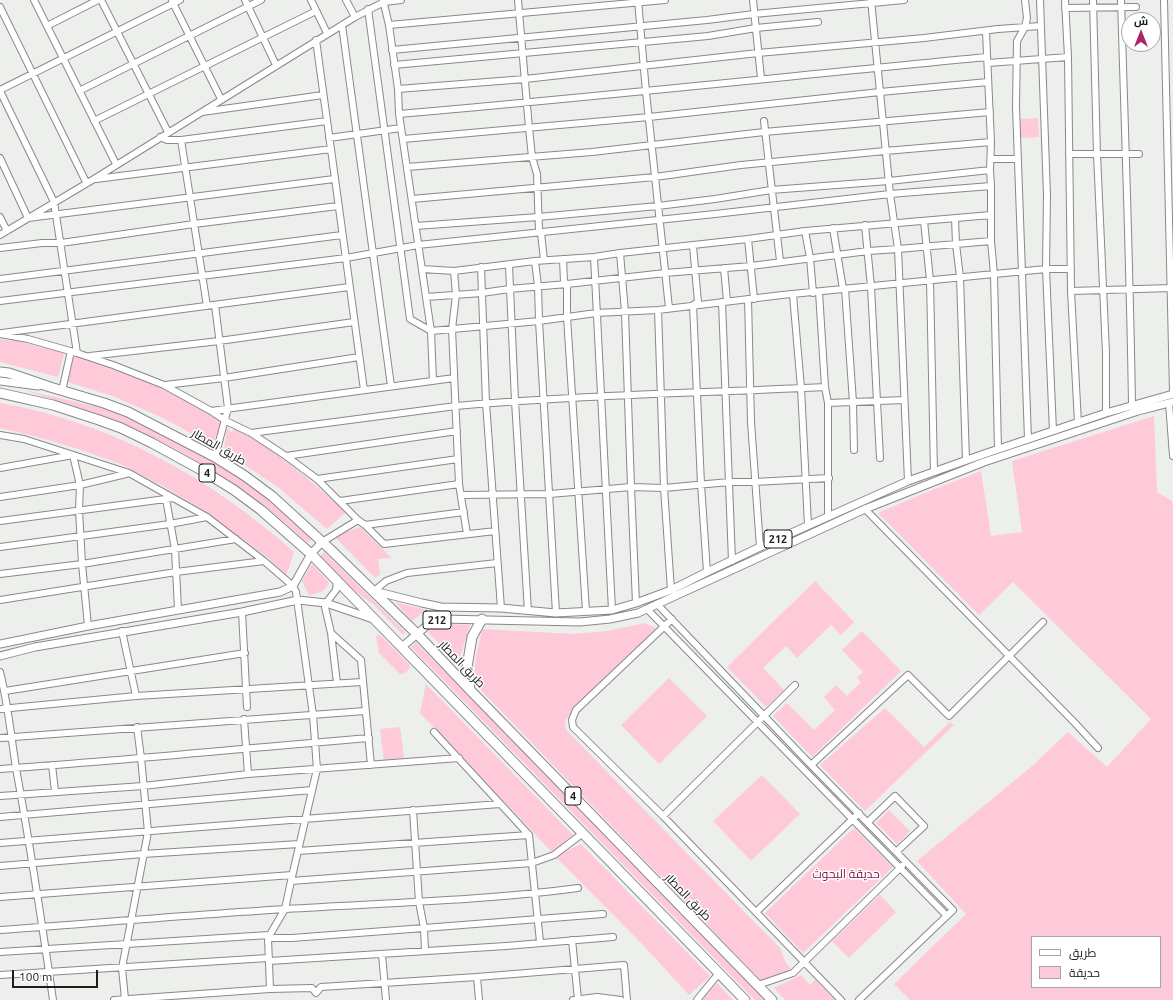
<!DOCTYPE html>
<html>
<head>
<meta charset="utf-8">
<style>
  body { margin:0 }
  #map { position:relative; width:1173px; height:1000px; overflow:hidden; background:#ecefeb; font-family:Ubuntu,Cairo,sans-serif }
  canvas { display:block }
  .legend { position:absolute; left:1031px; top:936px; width:130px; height:52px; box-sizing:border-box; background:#fff; border:1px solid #a5a5a4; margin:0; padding:5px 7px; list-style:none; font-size:12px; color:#1d1e1c }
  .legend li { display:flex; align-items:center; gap:8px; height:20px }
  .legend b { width:20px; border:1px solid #a5a5a4 }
  .north { position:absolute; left:1121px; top:12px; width:40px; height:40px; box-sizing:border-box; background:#fff; border:1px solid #a5a5a4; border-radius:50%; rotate:0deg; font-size:11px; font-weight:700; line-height:16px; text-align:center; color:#1d1e1c }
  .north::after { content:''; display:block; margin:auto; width:14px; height:18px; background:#ad2466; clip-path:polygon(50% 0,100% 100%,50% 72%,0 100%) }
  .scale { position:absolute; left:12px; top:970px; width:86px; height:18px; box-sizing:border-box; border:2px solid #1d1e1c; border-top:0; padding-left:5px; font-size:12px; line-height:14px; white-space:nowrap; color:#1d1e1c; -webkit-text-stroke:3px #fff; paint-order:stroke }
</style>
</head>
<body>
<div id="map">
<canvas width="1173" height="1000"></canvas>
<ul class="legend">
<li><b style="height:5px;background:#fff"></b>طريق</li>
<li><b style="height:11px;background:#fecada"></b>حديقة</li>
</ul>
<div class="north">ش</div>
<div class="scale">100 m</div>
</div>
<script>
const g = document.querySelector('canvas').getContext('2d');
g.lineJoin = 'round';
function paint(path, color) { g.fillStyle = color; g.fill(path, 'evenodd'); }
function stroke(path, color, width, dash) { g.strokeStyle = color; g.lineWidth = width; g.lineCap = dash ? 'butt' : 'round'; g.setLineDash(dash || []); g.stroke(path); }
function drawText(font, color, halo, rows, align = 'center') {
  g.font = font + ' Ubuntu,Cairo,sans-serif'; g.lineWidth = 3; g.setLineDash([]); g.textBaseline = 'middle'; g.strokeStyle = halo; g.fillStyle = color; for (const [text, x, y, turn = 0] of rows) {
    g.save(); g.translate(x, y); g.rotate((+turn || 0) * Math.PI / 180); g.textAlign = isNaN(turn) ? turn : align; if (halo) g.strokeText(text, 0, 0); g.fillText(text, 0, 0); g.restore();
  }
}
paint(new Path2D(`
  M1038,118L1039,137L1019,138L1018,119Z
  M0,339L17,341L64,353L58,377L0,362Z
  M74,355C113,368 152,382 189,400C200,406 211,415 222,422L212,445L163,418L115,397L68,382Z
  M24,390L103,408L126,416L159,431L212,461L242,480L270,500L312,539L308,543C293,530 279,517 264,505C221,473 171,444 122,423C90,410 57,401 24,390Z
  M0,403C110,422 211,478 294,552L286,576L267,557L203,510L163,486L118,463L75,448L34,436L0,428Z
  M1154,416L1157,492L1172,501L1173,506V1000H910L894,984L966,914L917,861L1032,766L1068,732L1107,767L1151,719L1013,582L979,615L878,513L920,495L981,471L991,536L1022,532L1012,461ZM1032,937H1160V987H1032Z
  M227,427L231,432L235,429L269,448L307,478L346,512L327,529L279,488L224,451Z
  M360,527L392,558L378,559L380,574L375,578L334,536Z
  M324,552C351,579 379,605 405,632L403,635L373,604L350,588L320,556Z
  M312,564L329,582C326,592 319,593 309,595L302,581Z
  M815,581L854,622L841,635L831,625L797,658L786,646L763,668L784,690L766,707L727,667Z
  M395,602L426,610L412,621Z
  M645,623L655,628V633L566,719L565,726L567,731L780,948L786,963L793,971L762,982L477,686C471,668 479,647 482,629L573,634L607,631Z
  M450,624L470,625L461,654L460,665L428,632L438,625Z
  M862,631L901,671L812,757L773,716L787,703L814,730L835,710L824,697L836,685L847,696L861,682L857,678L863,672L842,650Z
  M379,634L409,664L410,667C408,671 405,674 400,674L379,653L376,636Z
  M416,642L765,1000H755L411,647Z
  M669,678L707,716L659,764L621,725Z
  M426,684L573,835L552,852L420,713Z
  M885,708L924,747L950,722L954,725L865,811L820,765Z
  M400,727L404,758L384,761L380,729Z
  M762,775L800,814L751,861L713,821Z
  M889,810L910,831L897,844L876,823Z
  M854,828L893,867L803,953L765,913Z
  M581,844L710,976L689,995L643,945L555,856Z
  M880,895L896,912L849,958L832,941Z
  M801,975L810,985L815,980L835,1000H785L774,988Z
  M717,983L733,1000H702Z`), '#fecada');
const minor = new Path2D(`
  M34,0L116,164
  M101,0L168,132
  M245,0L276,65
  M311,0L327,33
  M346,0L355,17
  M383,0L389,25L398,89L399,114L431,331L433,381
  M518,0L529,128L532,157L537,174L539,231L541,233L544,260
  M638,0L646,92L669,308
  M753,0L761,78
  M871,0L890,194L898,249L908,481
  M1025,0L1027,18L1025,27L1017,41L1016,107L1028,439
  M1040,0L1047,195L1046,269L1053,431
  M1065,0L1068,57L1071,291L1078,423
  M1093,0L1097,154L1106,353V413
  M1121,0C1125,135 1130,270 1132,405
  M1164,0L1173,393
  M172,1L221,99
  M0,7L86,182
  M1065,8L1136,7
  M368,9L410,319L431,331L539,321L596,313L658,310L782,295L994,274L1046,269H1071
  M342,25L391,386
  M389,25L665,0
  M47,26L98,0
  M986,32L991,142L990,170L991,186V241L994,274L998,449
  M316,40L364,390
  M392,50L707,20L754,14L904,0
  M988,63L1068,57
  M394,65L708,36L756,28L818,22
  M398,89L525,79L758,53L924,38L998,29L1040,26
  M0,90L180,0
  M0,91L54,202L77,353
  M79,91L261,0
  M202,112L323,95
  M399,114C595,97 791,76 987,57
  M94,121L316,11
  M764,121L780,261
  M160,137L167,140H181L327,121
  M329,138L401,128
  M403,139L649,117L880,92L988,82
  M181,140L207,306
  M1069,154H1139
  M0,158L28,218L334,179
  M991,159H1017
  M407,167L592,152L764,132L990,112
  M96,179L331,149
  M412,199L655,177L741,165L885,151L991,142
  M0,217L7,231
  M955,218L956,244L960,277L966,460
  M924,221L930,280L934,472
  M865,225L871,287L880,458
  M416,226L538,217L658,206L715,199L771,190L889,181L990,170
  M833,228L843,289
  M805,231L810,258L813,293
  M0,235L94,179L355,17L384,2L401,0
  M748,239L754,299
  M693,246L698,302L693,305L701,484L707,572
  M0,248L42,243H61L194,224L338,206
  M620,253L625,312L631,487L636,603
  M594,257L612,610
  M563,259L564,282L567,284V317L586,611
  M535,261L538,286L539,321L556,613
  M509,265L515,401L528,611
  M481,267L486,403L501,608
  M724,268L727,301
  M422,269L454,271L535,261L594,257L620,253L748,239L805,231L991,215
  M454,271L456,295L452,329L459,484L467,534
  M0,279L342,235
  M845,289L853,402L854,450
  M1071,291L1171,288
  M819,292L825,387L828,403V516
  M793,295L801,388L808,525
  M426,297L482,293L509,289L567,284L665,273L751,266L868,251L898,249L991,241
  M748,299L751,422L760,547
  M0,301L346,258L418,245L715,214L890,194L991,186
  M722,302L732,561
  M215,305L228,408L215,457
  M658,310L664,488L671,590
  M2,333L349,287
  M0,334L28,339L77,353L113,365L164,385L211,411L226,421L251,433L286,456L317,479L358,520L365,525L384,544L495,531
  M90,356L219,341L354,322
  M165,385L224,378L359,357
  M62,391L71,351
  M828,403L904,400
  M1169,403L1173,456
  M211,411L454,378
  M251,433L456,406C579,395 702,393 825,387
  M0,435L24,439L129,473L207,517L264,561L293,586L296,592L313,715L317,769L291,881L285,909L268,938L270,989
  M286,456L457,431
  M0,468L73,455L80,485L79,510L82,564L88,626
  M317,479L458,459
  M462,495L550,494L631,487L664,488L729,482H754L829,478
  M0,497L80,485L126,474
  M166,499L175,549L178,610
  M340,501L459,484
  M865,509L1074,722L1098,748
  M0,521L173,498
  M365,525L464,512
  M322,542L358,520
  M0,547L170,524L207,517
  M0,574L82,564L236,539
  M337,581L336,590L326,603L325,607L331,633L337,683
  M374,591L386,581L407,573L497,563
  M0,600L176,572L264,561
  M657,604L811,765L953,910L859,1000
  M647,609L947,916
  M242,612L247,707
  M672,619L576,710L572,720L573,727L663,816L841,1000
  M122,631L136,696
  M331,633L361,660L371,765
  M0,672C8,704 11,736 16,768C30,845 42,923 53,1000
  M5,691L245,653
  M0,709L136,696L362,682
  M244,719L248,774
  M434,732L529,835L540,942
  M0,738L365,711
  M52,765L55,791
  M811,765L908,675L949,716L1043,622
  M0,769C123,761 246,748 369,738
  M0,796L143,786L248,774L459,758
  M413,810L419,902L424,928L425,951
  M663,816L795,685
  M0,817L312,790
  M868,822L895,796L924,826L896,852
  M0,843C167,830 333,816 500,804
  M298,851L529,835
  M0,866L143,854L299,844
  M291,881L532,863L554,855L583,833
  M0,897L292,875
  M756,912L859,813
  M0,930C95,923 191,915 286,909C383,903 481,901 578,888
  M268,938H292L424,928L603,914
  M572,940L578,999
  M0,952L269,935
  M382,954L386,1000
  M269,961L506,946L613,937
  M0,975L268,958
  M477,977L479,1000
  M758,985L793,973L902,866
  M125,999L122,968L148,832L141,758L137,727
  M114,1000L270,989L312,988L316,993L321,987L477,977L624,965L627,1000
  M573,1000L597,997L621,1000
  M697,1000L719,973`);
const major = new Path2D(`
  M0,381L38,386
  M374,591L422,603L441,607L501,608L556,613L612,610L636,603L671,590L707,572L760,547L908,481L984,454L1106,413L1173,394
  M0,644L88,626L280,592L293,586L311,554L322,542
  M402,647L431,622L441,619L580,622L610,619L638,613L865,509L984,462L1138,411L1173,402
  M0,656L35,647L242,612L298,600L326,603L373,619`);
const highway = new Path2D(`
  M0,372L9,373L50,387L104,403L128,412L215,457L245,476L272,496L330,549L417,634L470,690L772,1000
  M0,393L53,405L99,420L121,428L152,443L205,472L234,490L261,510L311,554L745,1000
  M470,690L467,667L472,637L482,619`);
stroke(minor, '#888a86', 8);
stroke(major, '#888a86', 9);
stroke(highway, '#888a86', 11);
stroke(minor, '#fff', 6);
stroke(major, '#fff', 7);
stroke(highway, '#fff', 9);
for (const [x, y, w] of [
  [207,473,16],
  [778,539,28],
  [437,620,28],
  [573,796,16]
]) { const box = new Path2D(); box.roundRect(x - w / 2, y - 9, w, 18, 3); g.fillStyle = '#fff'; g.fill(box); stroke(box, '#1d1e1c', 1); }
drawText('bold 11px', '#1d1e1c', null, [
  ["4",207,473],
  ["212",778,539],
  ["212",437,620],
  ["4",573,796]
]);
drawText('12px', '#1d1e1c', '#fff', [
  ["طريق المطار",219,447,30],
  ["طريق المطار",462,664,46],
  ["طريق المطار",688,897,46]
]);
drawText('12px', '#82184b', '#fff', [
  ["حديقة البحوث",846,874]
]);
</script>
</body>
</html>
